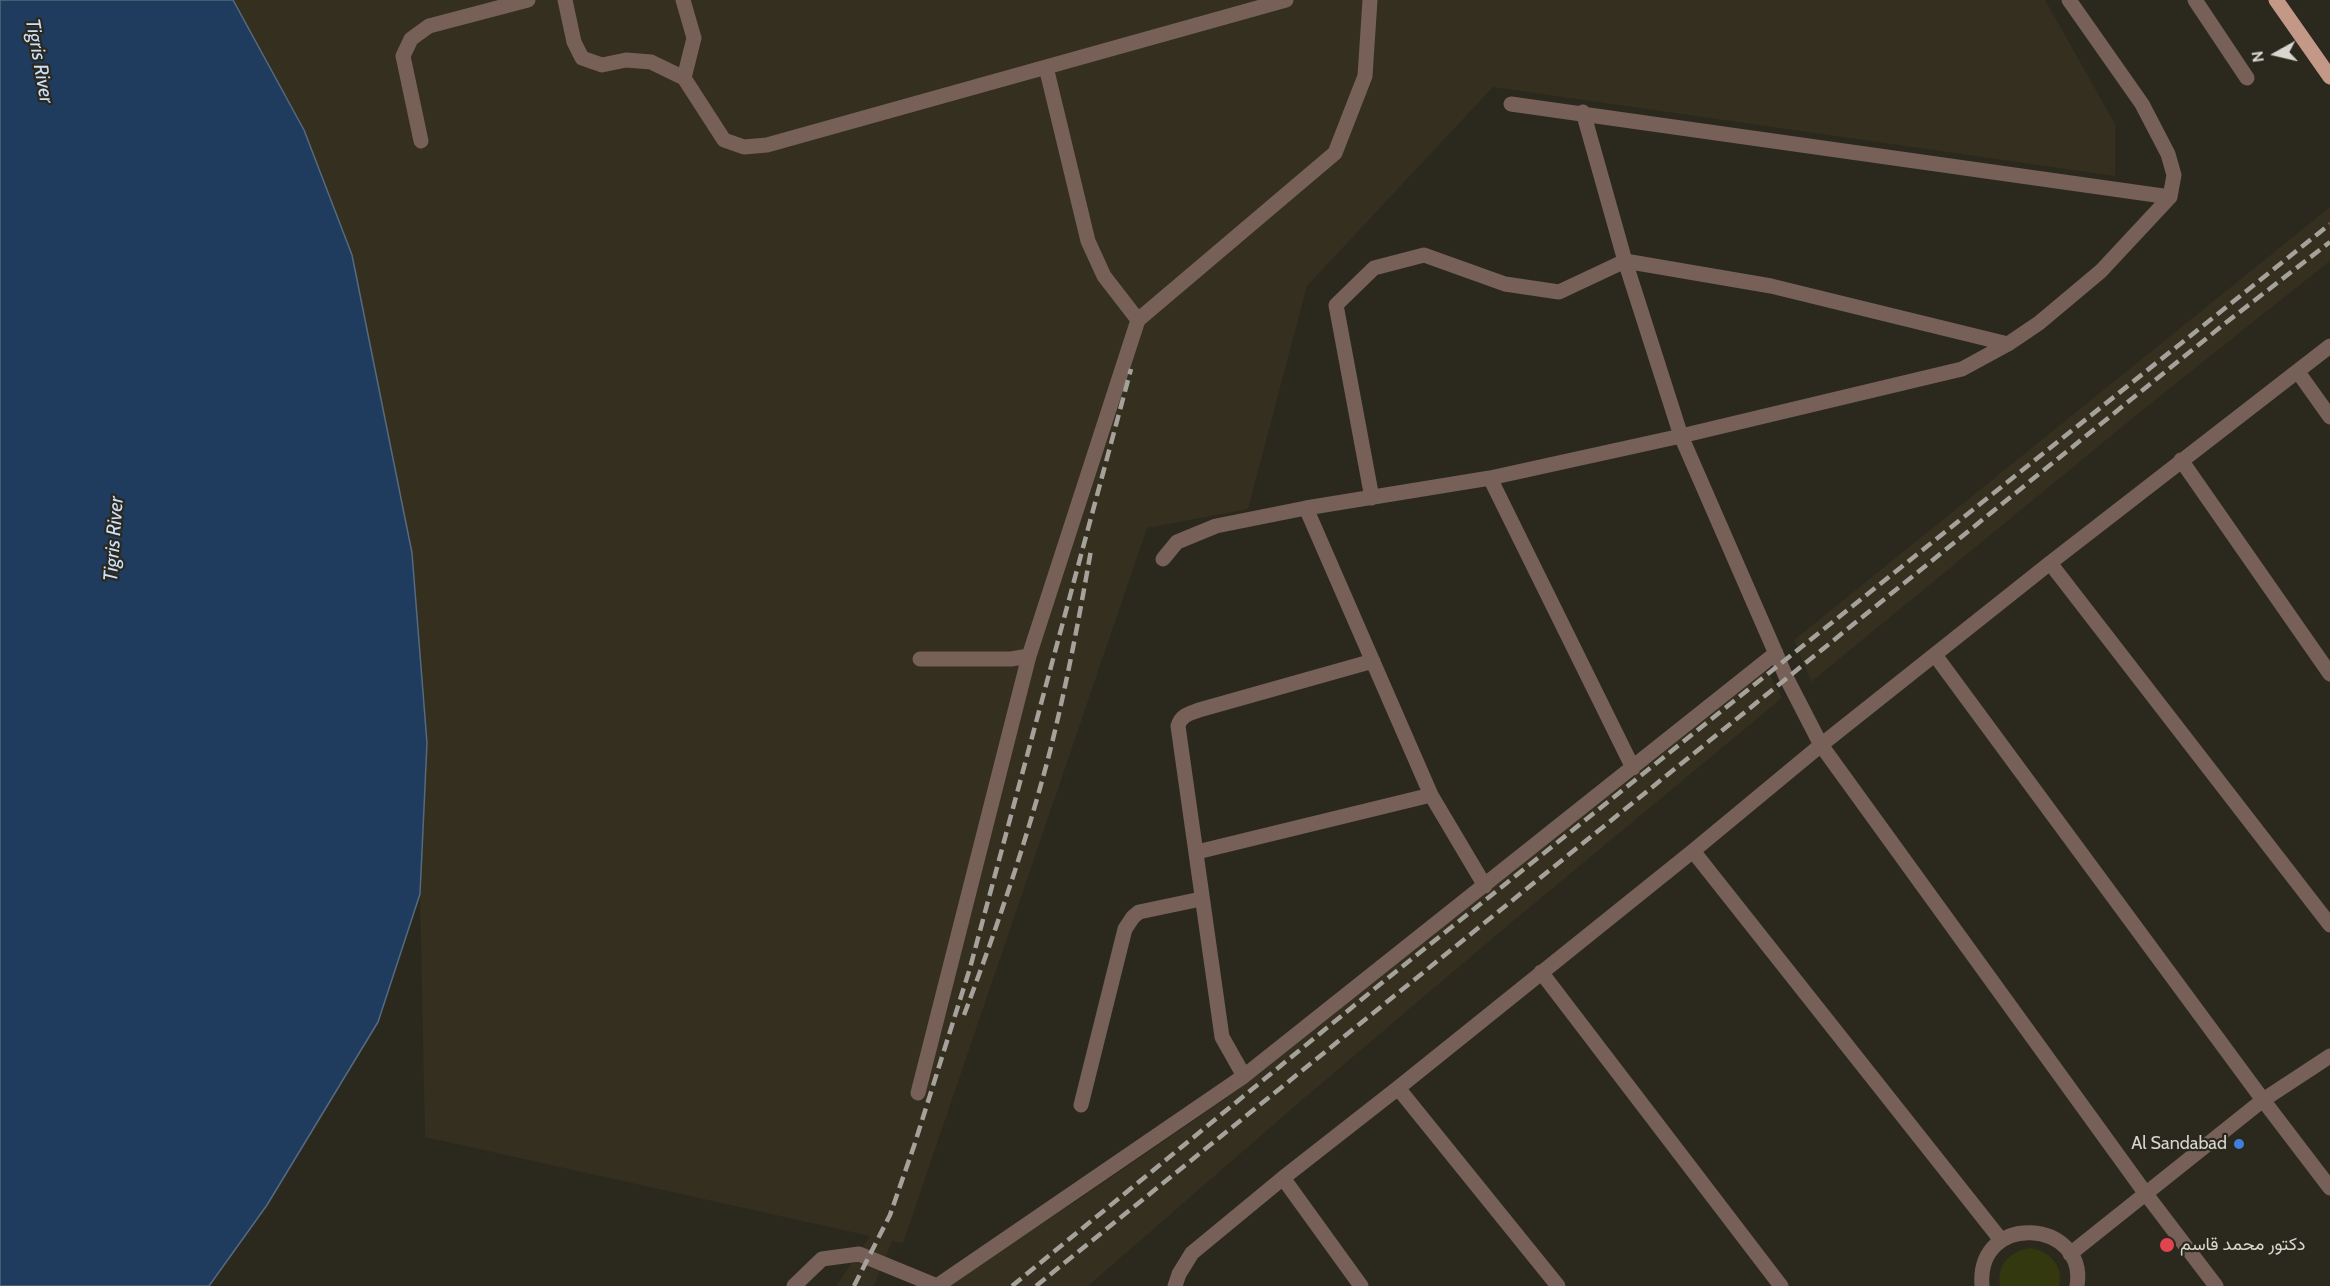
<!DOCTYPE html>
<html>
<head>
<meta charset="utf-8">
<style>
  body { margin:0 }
  #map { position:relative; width:2330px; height:1286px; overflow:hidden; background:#2b281e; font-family:Cabin,sans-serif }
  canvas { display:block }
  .north { position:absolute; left:2246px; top:24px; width:60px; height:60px; -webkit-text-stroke:4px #2b281e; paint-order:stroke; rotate:262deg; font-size:16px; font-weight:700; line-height:24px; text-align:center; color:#d7d6cf }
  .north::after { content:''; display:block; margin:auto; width:21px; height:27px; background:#d7d6cf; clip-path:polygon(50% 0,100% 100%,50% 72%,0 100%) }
</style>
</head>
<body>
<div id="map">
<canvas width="2330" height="1286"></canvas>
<div class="north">N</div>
</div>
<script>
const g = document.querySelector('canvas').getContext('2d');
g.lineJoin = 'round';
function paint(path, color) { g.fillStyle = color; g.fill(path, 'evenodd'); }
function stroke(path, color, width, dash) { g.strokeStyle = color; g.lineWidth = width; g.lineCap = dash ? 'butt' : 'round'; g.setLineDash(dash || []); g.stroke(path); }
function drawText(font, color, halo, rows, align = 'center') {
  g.font = font + ' Cabin,Vazirmatn,sans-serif'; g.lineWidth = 4.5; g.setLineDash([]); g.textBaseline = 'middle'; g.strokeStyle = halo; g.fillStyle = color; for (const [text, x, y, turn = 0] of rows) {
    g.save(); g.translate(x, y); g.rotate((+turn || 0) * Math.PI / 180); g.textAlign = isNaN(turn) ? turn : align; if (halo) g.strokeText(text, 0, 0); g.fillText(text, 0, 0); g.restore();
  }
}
paint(new Path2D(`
  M233,0H2045L2115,124V176L1493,87L1307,286L1248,509L1147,528L903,1243L892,1241L874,1286H836L870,1236L425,1137L420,894L427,743L412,553L352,255Z
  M2330,207V261L2155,400L1811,682L1794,640Z
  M1765,665L1782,698L1500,932L1295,1106L1088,1286H946L1081,1198L1228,1097Z`), '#342f1f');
paint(new Path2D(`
  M2030,1248C2049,1251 2064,1265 2059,1286H2000C1996,1265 2010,1251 2030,1248Z`), '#34380e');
const water = new Path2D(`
  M0,0H233L304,130L352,255L412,553L427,743L420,894L378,1022L267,1205L209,1286H0Z`);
paint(water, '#1f3b5d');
stroke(water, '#566a7f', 1.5);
stroke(new Path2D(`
  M565,0L574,42L582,58L602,65L626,60L651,62L684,78L724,140L744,147L767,145L1286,0
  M683,0L694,38L684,78
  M2195,0L2247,78
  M1046,67L1088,241L1104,276L1138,320
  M1511,104L2170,197
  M1583,112L1625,261L1681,436L1787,679L1821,745L2146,1194L2216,1286
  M421,141L403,56L411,39L429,26L528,0
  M2298,372L2330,417
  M2181,460L2330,674
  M1490,478L1633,768
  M1372,498L1336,305L1374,268L1424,255L1505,284L1559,292L1625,261L1771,286L2008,344
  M1306,508L1431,795L1485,886
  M1163,559L1177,542L1216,526L1306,508L1490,478L1681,436L1962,369L2008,344L2039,323L2101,271L2170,197L2174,175L2168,154L2142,104L2069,0
  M2050,563L2330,925
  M1935,655L2263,1100L2330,1188
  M920,659H1011L1029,656
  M1693,851L2001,1240
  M1197,852L1431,795
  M1541,972L1781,1286
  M1244,1076L1222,1037L1178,726C1181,715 1189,714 1199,710L1373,661
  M1398,1088L1558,1286
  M918,1093L1029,656L1138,320L1335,153L1365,76L1370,0
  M1081,1105L1125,929L1133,917L1139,912L1201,899
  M1283,1178L1361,1286
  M2070,1254L2263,1100L2330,1056
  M794,1286L822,1259L859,1254L937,1286
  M937,1286L1244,1076L1776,653
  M1175,1286L1179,1274L1192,1253L1283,1178L1398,1088L1693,851L1821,745L2050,563L2330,346
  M1982,1286C1976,1210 2088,1220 2077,1286`), '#766058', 15);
stroke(new Path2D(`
  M2276,0L2330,77`), '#c39886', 15);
stroke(new Path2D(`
  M964,1015C996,930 1026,843 1049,755C1066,688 1079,619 1091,550
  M854,1286L890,1215L914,1146L970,968L1131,369
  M1012,1286L1378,986L2330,224
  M1036,1286L2228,321L2330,242`), '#a4a29a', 4.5, [12, 6]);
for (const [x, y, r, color] of [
  [2239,1144,6,"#3f7fe0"],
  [2167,1245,8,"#e0444e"]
]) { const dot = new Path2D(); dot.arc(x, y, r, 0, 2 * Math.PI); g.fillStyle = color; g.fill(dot); stroke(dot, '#2b281e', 2); }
drawText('18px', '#d7d6cf', '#2b281e', [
  ["Al Sandabad",2227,1144],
  ["دكتور محمد قاسم",2180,1245,"left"]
], 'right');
drawText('italic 20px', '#ccdff8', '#2b281e', [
  ["Tigris River",39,61,80],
  ["Tigris River",114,539,-86]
]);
</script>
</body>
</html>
